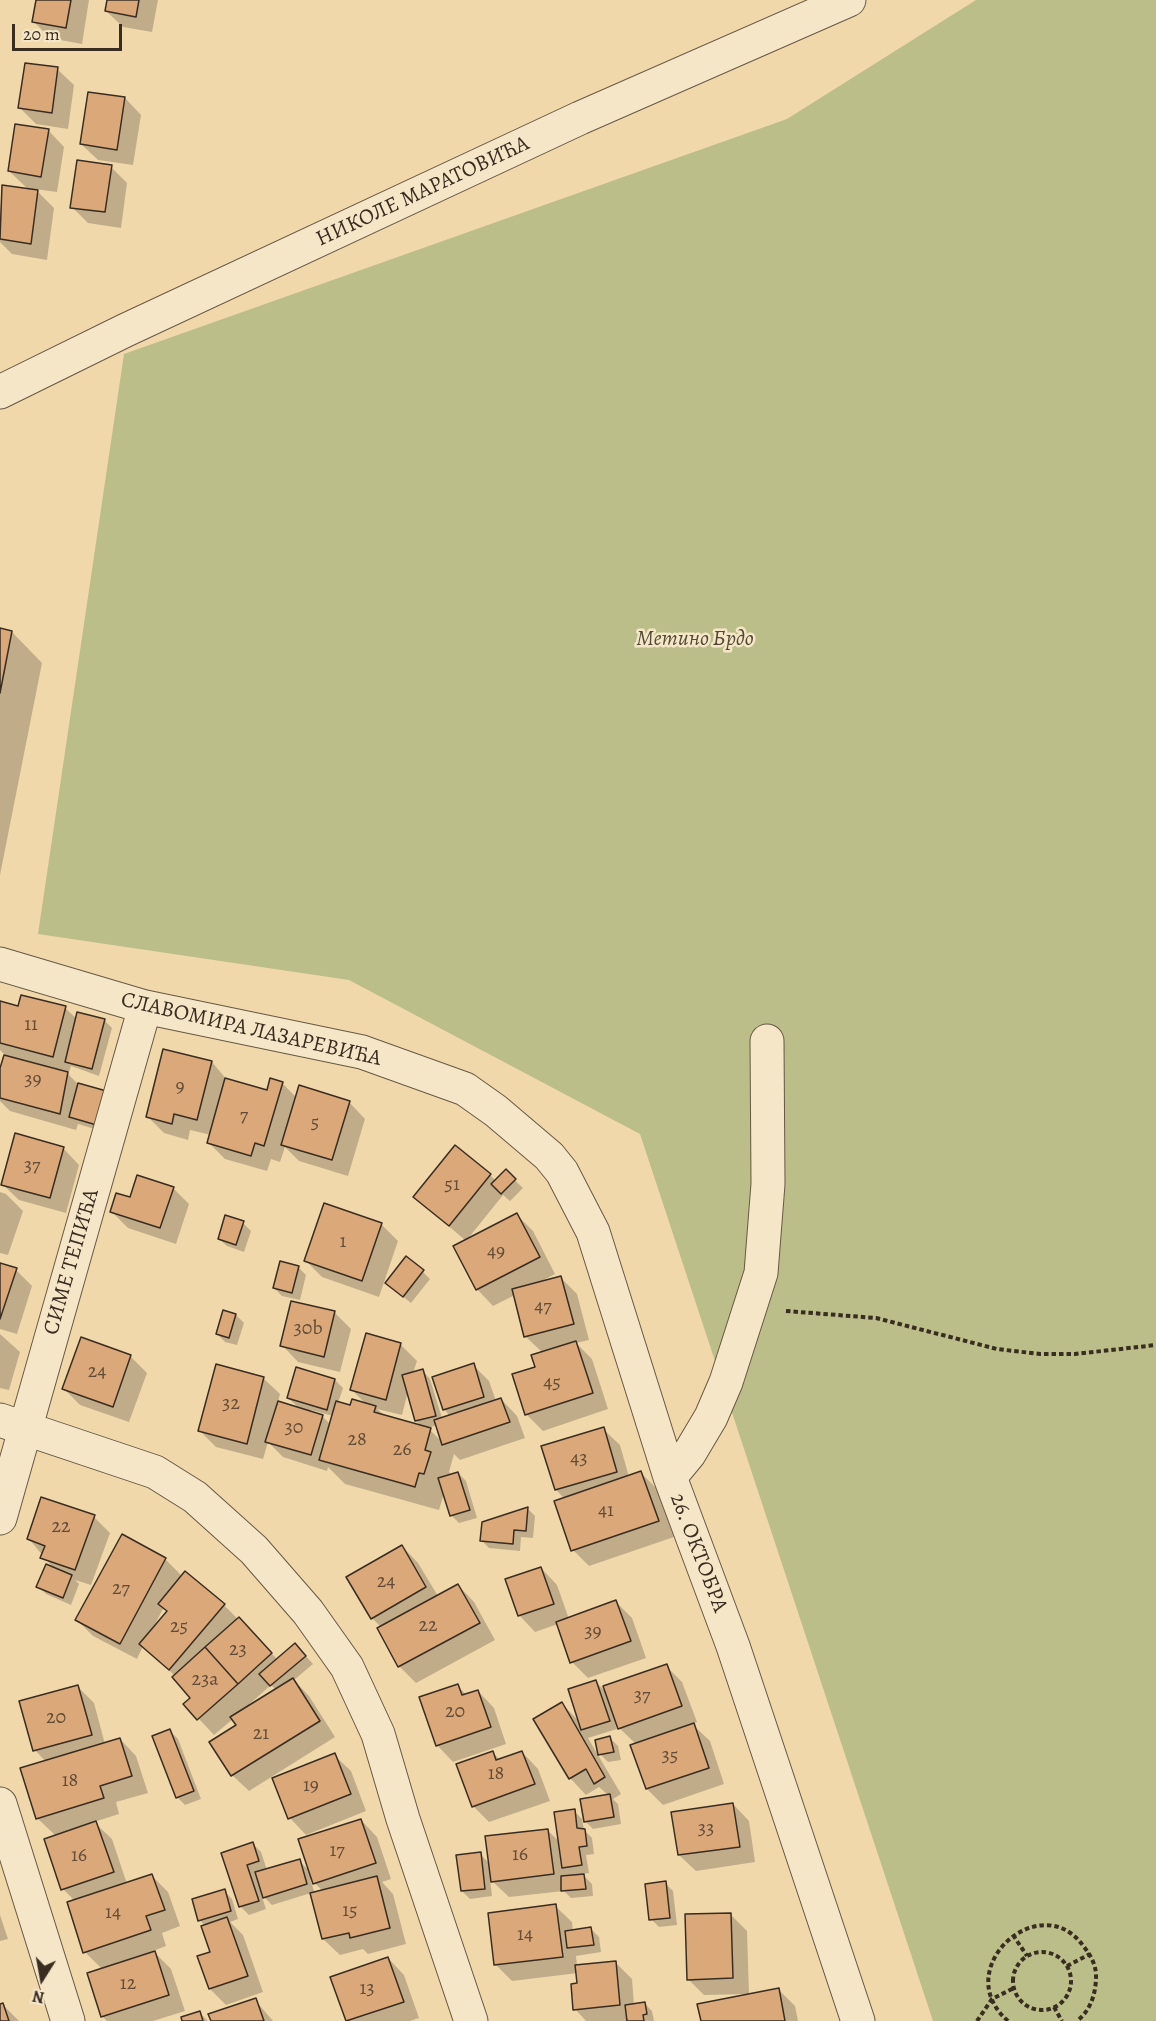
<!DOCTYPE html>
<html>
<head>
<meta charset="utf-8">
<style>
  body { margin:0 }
  #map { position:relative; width:1156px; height:2021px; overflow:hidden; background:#f0d8ab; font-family:Alegreya,serif }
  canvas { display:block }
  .north { position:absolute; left:12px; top:1949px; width:60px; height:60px; -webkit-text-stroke:4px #f5e6c8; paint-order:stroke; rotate:191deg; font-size:16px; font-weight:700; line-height:24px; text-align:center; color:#392d21 }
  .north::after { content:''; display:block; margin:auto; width:21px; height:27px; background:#392d21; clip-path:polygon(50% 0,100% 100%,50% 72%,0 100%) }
  .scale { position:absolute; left:12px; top:24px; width:110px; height:27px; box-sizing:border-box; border:3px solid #392d21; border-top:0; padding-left:8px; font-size:18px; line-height:21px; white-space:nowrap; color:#392d21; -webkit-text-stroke:4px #f5e6c8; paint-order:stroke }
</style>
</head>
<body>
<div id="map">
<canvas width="1156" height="2021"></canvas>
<div class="north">N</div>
<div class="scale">20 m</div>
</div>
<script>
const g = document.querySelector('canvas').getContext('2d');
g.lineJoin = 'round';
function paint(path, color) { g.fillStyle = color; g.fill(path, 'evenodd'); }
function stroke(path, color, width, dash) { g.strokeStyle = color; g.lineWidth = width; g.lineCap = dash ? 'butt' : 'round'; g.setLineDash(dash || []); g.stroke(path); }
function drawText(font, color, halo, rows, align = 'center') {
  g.font = font + ' Alegreya,serif'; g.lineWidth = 5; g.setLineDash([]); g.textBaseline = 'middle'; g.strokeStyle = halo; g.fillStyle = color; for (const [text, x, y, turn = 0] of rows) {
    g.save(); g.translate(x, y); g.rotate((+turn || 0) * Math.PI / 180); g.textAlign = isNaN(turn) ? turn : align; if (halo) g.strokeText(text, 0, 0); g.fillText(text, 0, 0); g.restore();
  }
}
paint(new Path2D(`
  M976,0H1156V2021H933L640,1134L349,980L38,934L124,354L787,119Z`), '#bbbe88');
paint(new Path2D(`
  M37,0H89L82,44L50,38L34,22Z
  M108,0H158L152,32L123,27L106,11Z
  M57,69L74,85L68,129L36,124L20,108Z
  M89,93L125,98L141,115L133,165L98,160L81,144Z
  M48,130L64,147L57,192L35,189L54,208L47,260L12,254L0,242V211L3,187L29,190L9,171Z
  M111,167L127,183L121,228L88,223L72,207Z
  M0,630L12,632L42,663L0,875Z
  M0,1003L19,1008H65L77,1019L104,1020L112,1028L99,1076L71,1066L69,1072L65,1071L79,1085L108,1133L78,1124L76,1130L10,1111L0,1101V1074L5,1055L0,1050Z
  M212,1062L227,1080L268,1092L282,1083L297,1098L349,1102L365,1119L348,1176L299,1161L285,1147L280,1162L271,1159L267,1171L225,1159L208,1142L211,1135L190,1130L188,1140L164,1133L148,1117Z
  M63,1148L79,1165L66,1213L19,1200L2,1184Z
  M506,1172L523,1188L510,1201L503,1195L466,1241L415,1197L490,1175L496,1181Z
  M173,1188L189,1204L176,1244L128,1228L112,1212L131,1199Z
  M0,1192L6,1194L23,1211L8,1255L0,1253Z
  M517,1215L533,1231L555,1274L540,1282L561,1278L577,1294L589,1340L576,1343L592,1359L608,1409L543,1431L526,1414L543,1353L525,1336L515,1295L493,1306L477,1289Z
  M243,1223L251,1231L244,1252L227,1246L219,1239Z
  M381,1224L398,1241L379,1297L322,1277L306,1261Z
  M0,1264L16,1270L32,1286L17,1334L0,1329Z
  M298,1267L306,1275L300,1300L282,1296L274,1288Z
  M423,1272L430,1279L411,1303L395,1290Z
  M224,1312L236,1315L244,1323L237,1345L225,1342L217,1334Z
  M334,1312L351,1329L340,1372L298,1362L282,1345Z
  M0,1334L20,1352L9,1390L0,1388Z
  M400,1344L417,1361L413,1373L423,1371L430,1379L442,1418L450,1416L444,1409L473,1365L489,1381L496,1401L501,1399L517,1416L525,1438L460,1460L454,1454L449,1472L452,1475L458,1473L466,1481L477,1518L459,1523L451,1515L444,1493L439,1510L345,1484L328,1467L327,1471L283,1457L268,1442L263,1459L216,1447L200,1431L263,1378L280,1394L278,1402L300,1409L288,1398L335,1380L343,1388L338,1403L351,1407L366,1404L352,1390ZM408,1391L416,1421L423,1428L385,1416L377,1409L402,1415ZM311,1410L333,1416L331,1425L323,1417L310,1413ZM437,1425L443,1443L428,1428Z
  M130,1356L147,1373L129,1422L80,1405L64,1389Z
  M603,1429L620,1445L629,1477L641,1473L657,1489L674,1537L589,1566L573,1550L565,1499L556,1490Z
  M528,1509L535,1516L533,1538L521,1537L520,1551L489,1548L481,1540Z
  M94,1517L110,1533L91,1585L75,1580L79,1584L71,1605L46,1594L38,1586L54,1569L29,1539Z
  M402,1546L418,1563L438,1596L458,1585L474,1602L495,1640L416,1683L400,1667L379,1629L381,1627L372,1618Z
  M165,1559L182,1576L224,1605L278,1660L303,1653L313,1664L294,1680L309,1696L335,1737L249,1791L232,1775L238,1726L233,1719L214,1735L185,1704L192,1698L175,1676L143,1646L137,1659L93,1636L77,1620ZM164,1607L168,1612L155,1627L154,1626ZM271,1685L276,1690L245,1708Z
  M541,1568L557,1585L569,1619L616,1602L632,1618L646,1658L588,1678L572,1662L558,1624L535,1632L519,1615Z
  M666,1666L682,1682L697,1722L692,1724L710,1741L724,1784L663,1805L647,1789L636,1744L615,1724L617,1729L588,1738L621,1794L613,1799L618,1804L621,1824L593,1829L585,1821L609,1796L599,1787L586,1795L570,1778L562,1704L581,1723L596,1682L607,1693Z
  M77,1686L94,1703L105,1744L120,1739L136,1756L148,1793L116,1802L119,1814L94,1822L112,1839L127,1884L152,1876L168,1892L180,1926L162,1933L166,1946L153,1951L171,1969L185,2011L153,2021H107L102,2016V1969L85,1952L75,1901L63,1889L56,1836L37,1818L46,1762L35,1750Z
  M457,1686L467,1695L478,1691L494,1708L506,1744L453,1762L437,1745Z
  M170,1731L178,1739L201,1799L185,1805L177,1797Z
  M610,1738L618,1746L621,1760L608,1762L600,1754Z
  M522,1752L538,1769L550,1801L489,1822L473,1806L493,1753L500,1760Z
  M334,1755L351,1771L366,1811L306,1835L290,1818Z
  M733,1804L749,1821L755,1862L696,1871L679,1855Z
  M574,1811L582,1819L584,1830L592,1838L594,1854L586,1855L589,1873L582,1874L592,1884L593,1896L571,1898L564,1891L509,1897L490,1879L492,1896L470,1899L462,1891L480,1854L490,1864L548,1831L560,1842Z
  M361,1820L377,1837L391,1879L382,1882L393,1894L406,1944L368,1954L363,1949L340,1955L323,1939L311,1893L272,1905L261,1894L266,1909L249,1915L241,1907L223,1854L253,1844L261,1852L267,1870L299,1861L311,1872ZM310,1879L323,1891L315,1894Z
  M665,1883L673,1891L677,1925L659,1927L651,1919Z
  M224,1891L232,1899L238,1919L230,1922L243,1935L263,1992L226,2005L210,1989L212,1952L205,1926L200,1920Z
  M555,1906L572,1922L573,1932L591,1929L599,1937L601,1952L576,1956L577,1966L616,1963L632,1979L634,2005L644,2003L652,2011L654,2021H586L575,2009L578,1973L512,1981L495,1964Z
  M0,1915L8,1939L0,1941Z
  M731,1915L747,1931L749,1994L704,1995L688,1979Z
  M388,1958L404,1975L419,2018L410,2021H347L332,1978Z
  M779,1990L795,2006L798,2021H702Z
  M255,2000L273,2021H212Z
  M3,2005L19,2021H0V2006Z
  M199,2012L208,2021H184Z`), '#0003');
const building = new Path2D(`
  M36,0H71L66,28L32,22Z
  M107,0H139L136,17L105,11Z
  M25,63L58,67L52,113L18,108Z
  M88,92L125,97L117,150L80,144Z
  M15,124L49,129L41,177L8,171Z
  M77,160L112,165L105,212L70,208Z
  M2,185L38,190L31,244L0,239Z
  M0,628L12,631L0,693Z
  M21,995L66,1006L53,1057L0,1043V1001L18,1006Z
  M77,1012L105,1019L92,1069L65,1062Z
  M163,1049L212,1061L197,1120L174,1114L172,1124L146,1117Z
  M4,1055L68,1072L60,1114L0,1098V1068Z
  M225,1078L267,1090L270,1078L283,1082L264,1146L255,1143L251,1156L207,1143Z
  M78,1083L110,1092L100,1126L69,1117Z
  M299,1085L350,1101L332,1160L281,1145Z
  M15,1133L64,1147L50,1198L1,1185Z
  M455,1145L491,1174L449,1226L413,1197Z
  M506,1169L516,1179L501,1194L491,1184Z
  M137,1175L174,1187L160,1228L110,1212L116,1193L130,1197Z
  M324,1203L382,1223L362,1281L304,1261Z
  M517,1213L540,1257L476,1290L453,1246Z
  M225,1215L244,1221L236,1245L218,1239Z
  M406,1256L424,1270L403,1297L385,1283Z
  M280,1261L299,1266L292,1293L273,1288Z
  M0,1263L17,1268L0,1319Z
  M561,1276L574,1324L524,1337L512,1289Z
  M291,1301L335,1311L324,1357L280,1346Z
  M223,1310L236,1314L229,1338L216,1334Z
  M366,1333L401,1343L386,1400L350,1390Z
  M81,1337L131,1355L113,1407L62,1389Z
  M576,1341L593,1393L525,1415L512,1374L535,1367L531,1355Z
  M474,1363L484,1397L443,1410L432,1377Z
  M216,1364L264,1377L247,1444L198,1431Z
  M296,1367L335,1379L327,1410L287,1398Z
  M423,1369L436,1416L415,1421L402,1375Z
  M501,1398L510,1422L442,1445L434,1420Z
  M352,1399L376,1406L374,1412L431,1428L425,1450L431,1452L424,1474L419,1473L415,1487L319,1460L336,1401L350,1405Z
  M278,1401L323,1415L311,1455L265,1442Z
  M604,1427L617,1472L555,1490L541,1446Z
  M641,1471L659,1521L571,1551L554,1501Z
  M458,1472L470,1510L450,1516L438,1478Z
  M41,1497L95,1515L75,1570L40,1558L45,1546L27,1539Z
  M528,1507L526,1531L514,1530L513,1544L480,1541L482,1522Z
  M122,1534L166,1558L120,1644L75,1620Z
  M402,1545L426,1587L371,1619L346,1577Z
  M46,1564L72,1575L63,1598L36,1587Z
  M541,1567L554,1604L518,1616L505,1579Z
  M185,1571L225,1604L169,1670L139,1644L167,1611L158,1604Z
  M458,1584L480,1623L398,1667L377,1628Z
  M616,1600L631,1641L570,1663L556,1622Z
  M239,1617L272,1653L238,1684L205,1647Z
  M295,1643L306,1656L270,1686L259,1674Z
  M205,1647L238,1684L197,1720L183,1704L190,1698L172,1677Z
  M667,1664L682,1706L618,1729L603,1686Z
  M293,1678L320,1721L231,1776L209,1742L236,1725L230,1717Z
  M596,1680L610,1721L581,1730L568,1689Z
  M458,1684L462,1695L478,1690L491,1727L436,1746L419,1697Z
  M78,1685L92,1735L33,1751L19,1701Z
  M562,1702L605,1777L594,1784L586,1769L569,1779L533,1719Z
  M694,1723L709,1768L646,1789L630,1745Z
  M170,1729L194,1791L176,1798L152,1736Z
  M610,1736L614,1752L598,1755L595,1740Z
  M120,1738L132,1776L100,1786L104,1798L36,1819L20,1768Z
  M493,1751L496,1760L522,1751L535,1784L472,1807L456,1764Z
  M335,1753L351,1794L288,1819L272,1778Z
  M610,1794L614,1817L584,1822L580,1799Z
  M733,1803L740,1847L678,1855L671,1812Z
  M575,1809L577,1828L585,1829L587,1846L579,1847L582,1865L562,1868L554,1812Z
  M361,1819L376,1863L313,1884L298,1839Z
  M96,1821L114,1872L61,1890L44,1839Z
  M548,1829L554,1874L491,1882L485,1836Z
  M253,1842L259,1861L247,1865L259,1901L239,1907L221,1853Z
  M481,1852L485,1889L461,1891L456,1855Z
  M300,1859L307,1884L263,1898L255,1872Z
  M152,1874L165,1910L146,1916L151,1930L83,1953L67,1902Z
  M584,1874L586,1889L561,1891V1876Z
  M377,1876L390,1928L350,1938L349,1933L322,1939L310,1893Z
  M666,1881L670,1918L649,1920L645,1884Z
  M225,1889L231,1911L198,1921L192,1899Z
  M556,1904L563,1957L494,1965L488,1913Z
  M731,1913L733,1978L687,1980L685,1914Z
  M227,1917L248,1976L209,1989L197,1956L210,1952L201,1926Z
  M591,1927L594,1945L567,1948L565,1931Z
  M155,1951L169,1995L101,2017L87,1973Z
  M388,1957L404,2002L346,2021L330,1977Z
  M616,1961L620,2005L573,2010L571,1984L577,1983L575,1965Z
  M779,1988L785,2021H701L697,2004Z
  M256,1998L264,2021H211L208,2014Z
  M645,2002L647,2014L643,2015L644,2021H627L625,2005Z
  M3,2003L9,2021H0V2004Z
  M200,2011L203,2021H182L181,2017Z`);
paint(building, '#dba87a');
stroke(building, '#392d21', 1.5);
const minor = new Path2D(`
  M0,392L126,330L580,118L849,0
  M0,964L145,1007L362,1052L465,1089L496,1111L549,1156L562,1172L593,1232L670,1477L733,1646L858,2021
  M0,1420L155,1472L195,1497L254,1550L308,1612L347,1667L378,1734L403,1819L471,2021
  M670,1477L689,1454L711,1417L726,1382L761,1273L768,1184L767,1041
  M0,1518L145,1007
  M0,1804L68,2021`);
stroke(minor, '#675844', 35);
stroke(new Path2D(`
  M786,1311L876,1318L997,1349L1040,1354H1075L1156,1345
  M1013,1935L1027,1956
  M1013 1981a29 29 0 1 1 58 0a29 29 0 1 1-58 0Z
  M1067,1966L1090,1954
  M1054,2007L1062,2021
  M977,2021L992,1999L1014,1988
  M1008,2021C949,1970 1037,1889 1081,1943C1089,1953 1096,1963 1096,1976C1096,1993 1091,2010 1077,2021`), '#392d21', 4, [4.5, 3]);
stroke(minor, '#f5e6c8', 33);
drawText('20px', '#624c37', null, [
  ["11",31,1025],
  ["39",33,1080],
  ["9",180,1087],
  ["7",244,1116],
  ["5",315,1123],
  ["37",32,1166],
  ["51",452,1185],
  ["1",343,1242],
  ["49",496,1252],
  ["47",543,1307],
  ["30b",308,1329],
  ["24",97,1372],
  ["45",552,1383],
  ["32",231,1404],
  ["30",294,1428],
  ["28",357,1440],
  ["26",402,1450],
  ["43",579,1459],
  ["41",606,1511],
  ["22",61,1527],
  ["24",386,1582],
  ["27",121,1589],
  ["22",428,1626],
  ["25",179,1627],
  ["39",593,1632],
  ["23",238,1650],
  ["23a",205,1680],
  ["37",642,1696],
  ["20",455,1712],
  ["20",56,1718],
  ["21",261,1734],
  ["35",670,1756],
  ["18",496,1774],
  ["18",70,1781],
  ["19",311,1786],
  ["33",706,1829],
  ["17",337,1851],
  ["16",520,1855],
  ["16",79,1856],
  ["15",350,1911],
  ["14",113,1913],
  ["14",525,1935],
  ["12",128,1984],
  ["13",367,1989]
]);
drawText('22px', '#392d21', '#f5e6c8', [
  ["НИКОЛЕ МАРАТОВИЋА",423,192,-25],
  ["СЛАВОМИРА ЛАЗАРЕВИЋА",251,1030,13],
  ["СИМЕ ТЕПИЋА",72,1262,-74],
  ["26. ОКТОБРА",698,1553,69]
]);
drawText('italic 22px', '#534a36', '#f5e6c8', [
  ["Метино Брдо",695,640]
]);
</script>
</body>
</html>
